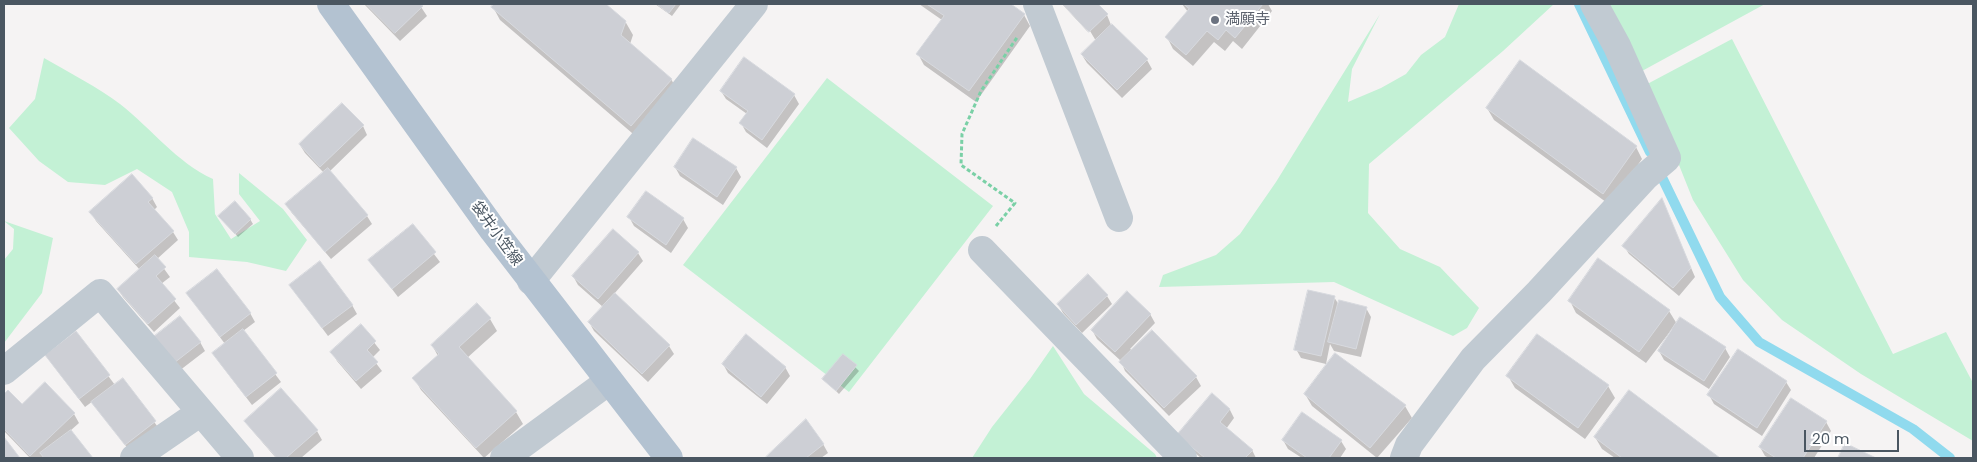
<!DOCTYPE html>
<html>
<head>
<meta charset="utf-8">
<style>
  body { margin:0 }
  #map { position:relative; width:1977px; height:462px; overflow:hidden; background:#f5f3f3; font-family:Poppins,sans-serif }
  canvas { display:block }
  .frame { position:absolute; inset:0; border:5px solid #4a5661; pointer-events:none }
  .scale { position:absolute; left:1804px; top:430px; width:95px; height:22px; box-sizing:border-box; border:2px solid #4a5661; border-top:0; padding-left:6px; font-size:15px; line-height:18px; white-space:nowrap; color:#4a5661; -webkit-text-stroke:4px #fff; paint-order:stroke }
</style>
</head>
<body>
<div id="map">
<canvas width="1977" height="462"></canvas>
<div class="frame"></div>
<div class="scale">20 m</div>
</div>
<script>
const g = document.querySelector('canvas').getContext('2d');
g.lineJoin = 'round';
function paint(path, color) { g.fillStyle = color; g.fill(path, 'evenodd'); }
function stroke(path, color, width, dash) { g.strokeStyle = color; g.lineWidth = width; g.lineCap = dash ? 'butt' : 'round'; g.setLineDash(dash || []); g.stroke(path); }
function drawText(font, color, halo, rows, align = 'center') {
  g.font = font + ' Poppins,"Noto Sans JP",sans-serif'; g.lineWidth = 4; g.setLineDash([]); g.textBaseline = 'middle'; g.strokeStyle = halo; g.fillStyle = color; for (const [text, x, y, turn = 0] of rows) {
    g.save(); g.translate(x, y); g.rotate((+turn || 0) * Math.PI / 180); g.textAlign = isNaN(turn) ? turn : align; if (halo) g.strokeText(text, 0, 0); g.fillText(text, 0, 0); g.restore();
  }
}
paint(new Path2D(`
  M1459,4H1554L1503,51L1369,164L1368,213L1400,249L1440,267L1479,308L1467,328L1453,336L1334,282L1159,287L1163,275L1216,255L1240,234L1276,182L1380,14L1352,69L1348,102L1381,88L1406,74L1421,55L1445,37Z
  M1589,4H1765L1631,77Z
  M1732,39L1893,354L1946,332L1973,383V441L1861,374L1782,320L1743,280L1693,200L1671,145L1636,90Z
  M44,58C68,72 99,88 120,104C152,129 176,162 213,179L215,214L231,239L260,221L239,194V173L283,209L307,240L286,271L247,262L189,257V232L172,192L137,169L105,185L68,182L39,161L9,128L35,99Z
  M827,78L993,206L849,392L683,265Z
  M4,221L53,238L42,293L4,343V260L13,249L14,229Z
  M1053,346L1084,394L1155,454L1157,458H972L992,427L1030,379Z`), '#c3f1d5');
paint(new Path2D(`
  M364,4H419L427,16L400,41Z
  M496,4H604L625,21L633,35L630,44L671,79L679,93L639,139L500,20L493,7Z
  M655,4H681L672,16Z
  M919,4H1008L1024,15L1030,26L976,102L924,65L918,54L942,20Z
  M1062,4H1096L1107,15L1111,25L1147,60L1152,69L1122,98L1087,63L1082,55L1096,41L1087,26L1085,27L1088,32Z
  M1182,4H1268L1272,11L1242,49L1233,41L1225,51L1214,42L1193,66L1173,49L1167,37L1188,12Z
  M744,59L794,95L799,104L767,148L746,132L741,123L747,114L726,99L721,91Z
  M1487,108L1636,147L1642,159L1610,205L1494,120Z
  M363,126L367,135L329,172L367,216L372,224L331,259L292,213L287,205L324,173L305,153L300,145Z
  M675,167L736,168L741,177L723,205L680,176Z
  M646,193L683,219L688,228L671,253L634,226L629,217Z
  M152,198L157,207L154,210L173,232L178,240L157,259L170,277L161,284L180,308L154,332L123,297L118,289L140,270L96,221L91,212Z
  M1662,200L1695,277L1679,296L1629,254L1624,246Z
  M250,219L253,224L238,237L223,220Z
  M412,225L440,262L398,297L370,260Z
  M638,253L643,261L614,294L669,346L674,354L648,382L594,331L589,322L603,307L578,285L573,276Z
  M290,285L352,305L357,314L328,336Z
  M188,294L250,313L255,322L243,331L281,382L252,405L219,362L214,353L225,344Z
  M1107,296L1112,304L1082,333L1063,313L1058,304Z
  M1334,297L1339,305L1366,308L1371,317L1361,357L1334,351L1330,344L1326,364L1301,358L1296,349Z
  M1570,301L1669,311L1677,324L1680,319L1725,348L1730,357L1709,389L1664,360L1659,351L1673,330L1672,329L1646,363L1576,313Z
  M477,305L490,319L497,331L467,358L516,412L523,424L484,458L421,390L414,378L438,356L432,345Z
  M1150,314L1155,323L1130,349L1196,377L1201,386L1169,416L1125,371L1121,361L1097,339L1092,330Z
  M361,326L380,350L372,358L382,371L361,389L337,361L332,352Z
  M76,333L115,385L123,379L160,430L131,453L93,401L85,407L46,356Z
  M200,342L205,351L179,371L159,347Z
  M843,355L859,371L839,394L824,379Z
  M723,364L785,367L790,376L767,404L728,373Z
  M1508,376L1608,386L1615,398L1585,439L1515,388Z
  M1786,382L1791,390L1762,436L1714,404L1709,395Z
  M281,390L317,431L322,440L301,458H276L251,429L246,421Z
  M1629,391L1718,458H1615L1602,449L1595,437Z
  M8,392L22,406L74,414L79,423L70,431L91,458H45L44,457L42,458H30L4,431V396Z
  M1305,394L1405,406L1412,418L1377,458L1312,406Z
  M1212,395L1230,410L1234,418L1226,429L1252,450L1256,458H1201L1184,444Z
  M1791,399L1826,422L1831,431L1814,458H1769L1765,456L1760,447Z
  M1283,440L1341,441L1346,449L1340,458H1302L1288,449Z
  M823,444L828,453L821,458L768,457Z`), '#0003');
stroke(new Path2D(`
  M1579,4L1650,152
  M1657,167L1720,297L1759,342L1913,429L1950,458`), '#90daee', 10);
const building = new Path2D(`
  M366,4H420L423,6L395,33Z
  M494,4H606L626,21L621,35L672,79L631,126L491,7Z
  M657,4H676L669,13Z
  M927,4H1011L1025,14L969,91L916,54L944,16Z
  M1063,4H1098L1108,14L1089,32Z
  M1184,4H1263L1235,38L1226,30L1218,40L1207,31L1186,55L1165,37L1189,9Z
  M1112,24L1148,59L1117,90L1081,54Z
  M744,57L795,94L762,140L739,123L748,111L720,91Z
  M1520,60L1637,146L1603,194L1486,108Z
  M342,103L364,125L320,167L299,144Z
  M693,138L737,167L717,197L674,167Z
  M328,168L368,215L325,252L285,204Z
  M132,174L153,198L148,202L174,231L136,264L89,212Z
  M646,191L684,218L666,245L627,217Z
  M1662,198L1691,268L1673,288L1622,246Z
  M235,201L251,219L235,234L218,216Z
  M413,224L436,252L392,289L368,260Z
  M613,229L639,252L598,299L572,276Z
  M155,255L166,267L156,276L176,299L148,324L117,289Z
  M1598,258L1670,310L1639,352L1568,301Z
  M320,261L353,305L322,328L289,285Z
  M217,269L251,313L220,337L186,293Z
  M1088,274L1108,295L1076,325L1057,304Z
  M1308,290L1335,296L1321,356L1294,350Z
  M1127,291L1151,314L1115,352L1091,330Z
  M615,293L670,345L642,374L588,322Z
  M1339,300L1367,307L1356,349L1328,342Z
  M477,303L491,318L459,347L517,411L476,448L412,378L439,354L431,345Z
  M180,316L201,342L174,363L152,338Z
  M1680,317L1726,347L1704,381L1658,351Z
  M361,324L376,341L367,350L378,362L356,381L330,352Z
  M243,329L277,373L246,397L212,353Z
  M1152,330L1197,376L1164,408L1119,362Z
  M76,331L110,375L79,399L45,355Z
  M746,334L786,367L761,397L722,364Z
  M1537,334L1609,385L1578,428L1506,376Z
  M1738,349L1787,381L1757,428L1707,395Z
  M1335,353L1406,405L1370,448L1304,394Z
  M843,354L857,365L836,391L822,379Z
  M123,378L156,421L125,445L91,402Z
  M45,382L75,413L30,456L4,429V394L8,390L22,404Z
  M281,388L318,430L286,458H277L244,421Z
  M1629,390L1720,458H1622L1594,437Z
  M1212,393L1230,409L1220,422L1253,450L1245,458H1205L1177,435Z
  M1791,398L1827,421L1803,458H1776L1759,447Z
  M1302,412L1342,440L1329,458H1307L1282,440Z
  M806,419L824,444L806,458H767L766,457Z
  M71,430L93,458H44L40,453Z
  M4,437L20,458H4Z
  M1845,443L1876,458H1838Z`);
paint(building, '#cdcfd5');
stroke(building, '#d7d9de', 1);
stroke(new Path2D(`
  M996,226L1015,203L961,165L962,134L981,91L1018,36`), '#7ad0a6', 3, [4, 2.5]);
stroke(new Path2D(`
  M1037,4L1119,218
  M982,250L1183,458
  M531,281L754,4
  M4,371L100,293L240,458
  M134,458L201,412
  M504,458L609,381
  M1404,458L1409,445L1473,359L1539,292L1646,176L1667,158L1617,46L1594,4`), '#c1cad2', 28);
stroke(new Path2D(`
  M331,4L493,230L669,458`), '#b3c2d1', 28);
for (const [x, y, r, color] of [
  [1215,20,5,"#6b7280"]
]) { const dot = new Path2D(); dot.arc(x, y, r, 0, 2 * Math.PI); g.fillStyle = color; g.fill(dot); stroke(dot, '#fff', 2); }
drawText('15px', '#5b616d', '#fff', [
  ["満願寺",1225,20]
], 'left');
drawText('15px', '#4a5661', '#fff', [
  ["袋井小笠線",496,234,54]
]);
</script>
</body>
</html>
